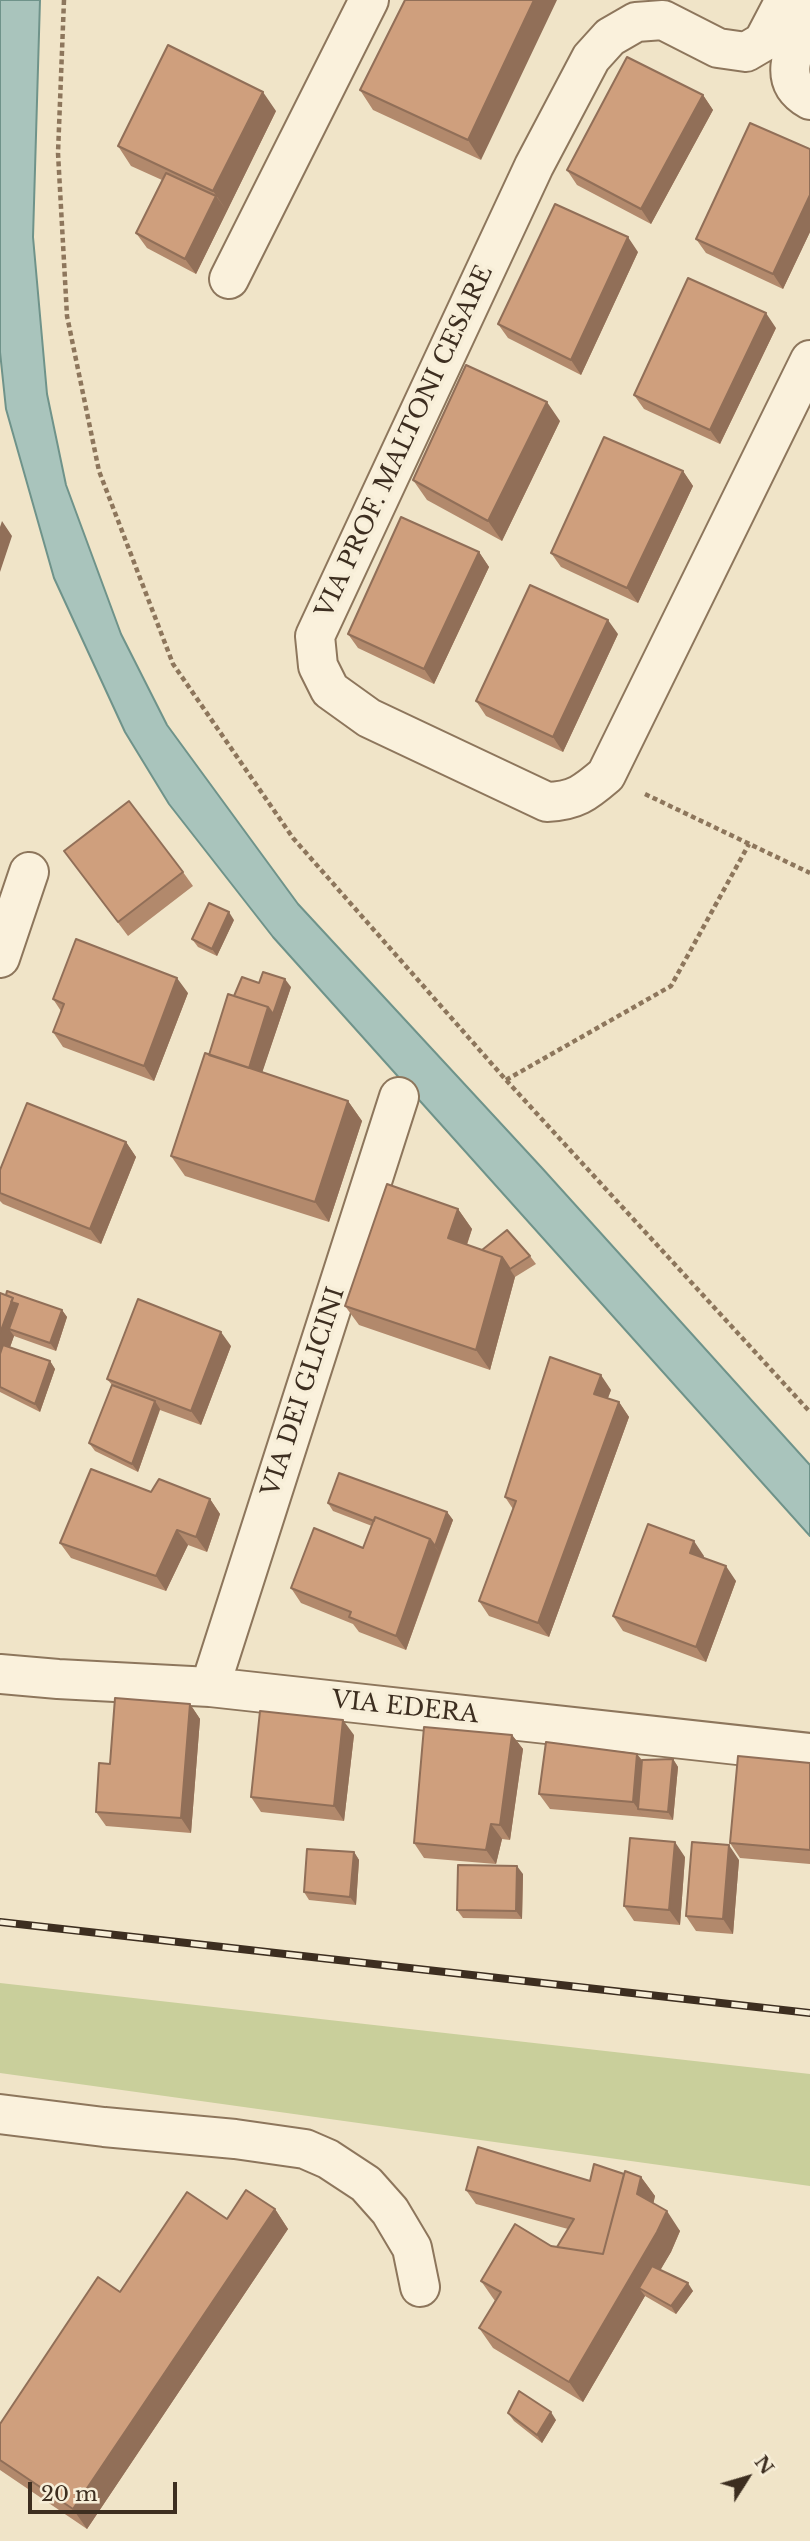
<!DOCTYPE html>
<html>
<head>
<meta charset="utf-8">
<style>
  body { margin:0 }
  #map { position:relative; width:810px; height:2541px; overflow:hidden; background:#f0e4c8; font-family:"Libre Baskerville",serif }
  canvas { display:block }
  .north { position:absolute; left:712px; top:2443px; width:70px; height:70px; -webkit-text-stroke:5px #f7eed8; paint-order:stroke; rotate:53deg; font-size:19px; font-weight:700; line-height:28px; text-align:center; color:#3d2e20 }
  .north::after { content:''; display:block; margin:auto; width:24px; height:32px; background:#3d2e20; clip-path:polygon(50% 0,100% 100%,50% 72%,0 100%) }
  .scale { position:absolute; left:28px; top:2482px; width:149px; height:32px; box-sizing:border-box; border:4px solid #3d2e20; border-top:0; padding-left:9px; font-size:21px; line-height:24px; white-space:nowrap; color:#3d2e20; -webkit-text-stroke:5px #f7eed8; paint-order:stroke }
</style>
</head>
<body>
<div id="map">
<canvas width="810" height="2541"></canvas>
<div class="north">N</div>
<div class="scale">20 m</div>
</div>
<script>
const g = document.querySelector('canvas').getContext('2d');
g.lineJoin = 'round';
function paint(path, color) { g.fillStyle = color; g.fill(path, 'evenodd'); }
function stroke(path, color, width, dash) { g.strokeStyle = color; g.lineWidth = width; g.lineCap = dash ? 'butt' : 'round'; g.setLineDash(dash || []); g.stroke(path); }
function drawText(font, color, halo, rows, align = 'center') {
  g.font = font + ' "Libre Baskerville",serif'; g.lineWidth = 7; g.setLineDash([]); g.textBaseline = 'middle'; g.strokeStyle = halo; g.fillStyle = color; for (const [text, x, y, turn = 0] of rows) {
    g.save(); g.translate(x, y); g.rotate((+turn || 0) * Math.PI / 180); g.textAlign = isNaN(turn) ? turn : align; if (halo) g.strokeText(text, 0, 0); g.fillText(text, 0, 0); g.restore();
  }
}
paint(new Path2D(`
  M0,1983L810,2074V2186L0,2073Z`), '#c9cf9b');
const water = new Path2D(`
  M0,0H40L33,237L47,394L66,485L121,634L167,725L298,904L542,1168L810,1465V1536L273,937L169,804L125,732L54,578L6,409L0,352Z`);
paint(water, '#a9c4bc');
stroke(water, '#6f938a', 2);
const minor = new Path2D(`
  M785,0L763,42L746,52L718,48L663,20L636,22L610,37L591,58L534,166L315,636L318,666L330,690L369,718L547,802C575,801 585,793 606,775L810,360
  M810,16C797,44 773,79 810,100
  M229,279L369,0
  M0,958L29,872
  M0,1674L58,1679L210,1687L810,1753
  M210,1687L399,1097
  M0,2114L104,2127L235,2139L305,2149L328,2159L366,2184L390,2211L412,2248L420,2287`);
stroke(minor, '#8d765c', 42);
stroke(new Path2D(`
  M64,0L58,153L67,316L99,471L173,664L293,838L506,1080L810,1412
  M645,794L810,873
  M506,1080L671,986L749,844`), '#8d765c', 4.5, [5, 3.5]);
stroke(minor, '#faf1dc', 38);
const rail = new Path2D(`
  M0,1922L810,2013`);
stroke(rail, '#3d2e20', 8);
stroke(rail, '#f7eed8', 5, [16]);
paint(new Path2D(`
  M405,0L481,160L373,110L360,90Z
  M703,95L713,110L651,224L577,185L567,170Z
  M276,111L196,274L147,248L136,233L162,180L131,166L118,146Z
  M810,149V232L783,289L706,253L696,239Z
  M638,252L581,375L508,338L498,324Z
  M776,328L720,444L644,409L634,395Z
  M560,421L502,541L427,500L413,480Z
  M683,471L693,486L638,603L561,567L551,553Z
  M479,552L489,567L434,684L358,648L348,634Z
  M618,634L563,752L486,716L476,701Z
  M64,851L183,872L193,886L128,936Z
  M234,920L217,956L198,947L192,939Z
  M259,983L291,987L262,1072L348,1101L362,1121L329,1222L185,1176L171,1156L209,1055Z
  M188,993L154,1081L63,1047L53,1032L61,1011L53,999Z
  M126,1142L136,1157L101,1244L3,1204L0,1201V1170Z
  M458,1209L472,1229L467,1245L482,1250L530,1256L536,1264L515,1277L490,1370L359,1325L345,1306Z
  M0,1293L62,1310L67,1317L56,1351L14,1336L10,1347L50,1361L55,1369L40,1412L0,1392Z
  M231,1346L201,1425L160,1410L138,1472L95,1451L89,1443L112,1385L107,1379Z
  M611,1390L608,1398L619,1402L629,1417L549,1637L489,1616L479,1601L513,1509L505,1497Z
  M151,1492L210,1499L220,1514L207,1552L188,1545L166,1591L71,1558L60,1543Z
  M328,1503L447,1512L453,1520L406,1650L359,1632L353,1624L301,1603L291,1588L363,1548L372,1526L333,1511Z
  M704,1556V1558L736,1581L706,1662L623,1631L613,1616Z
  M190,1704L200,1719L191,1833L106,1826L96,1812L110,1764Z
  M354,1735L344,1821L261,1812L251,1797Z
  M512,1735L523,1749L510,1840L502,1839L496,1864L424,1858L414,1843Z
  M637,1754L642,1760L673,1759L678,1767L673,1820L644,1817L550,1809L539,1794Z
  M810,1763V1864L740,1858L730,1843Z
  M354,1852L359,1860L356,1905L309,1900L304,1892Z
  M685,1857L680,1925L634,1921L624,1906Z
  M739,1860L733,1934L696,1931L686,1916Z
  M523,1874L522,1919L463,1918L457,1910Z
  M624,2174L641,2177L655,2196L653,2204L680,2231L671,2252L660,2270L693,2291L676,2314L645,2296L583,2402L493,2348L479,2328L495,2301L481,2281L551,2246L557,2247L568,2229L476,2204L466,2190L590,2181Z
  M275,2209L288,2229L87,2529L0,2470V2424L120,2292L227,2219Z
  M508,2413L556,2420L542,2443L514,2421Z`), '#b2896c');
paint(new Path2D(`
  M534,0H557L481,160L468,140Z
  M263,92L276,111L227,211L213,191Z
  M703,95L713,110L651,224L641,209Z
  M810,195V232L783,289L773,274Z
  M216,196L227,211L196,274L185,259Z
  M628,237L638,252L581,375L571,360Z
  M766,313L776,328L720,444L710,430Z
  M547,402L560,421L502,541L488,521Z
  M683,471L693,486L638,603L627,588Z
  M2,521L12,536L0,572V527Z
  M479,552L489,567L434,684L424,669Z
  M608,620L618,634L563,752L553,737Z
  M229,912L234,920L217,956L212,949Z
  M177,978L188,993L154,1081L144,1066Z
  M285,979L291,987L257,1088L247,1073L268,1007Z
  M348,1101L362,1121L329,1222L315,1202Z
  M126,1142L136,1157L101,1244L90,1229Z
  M458,1209L472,1229L462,1258L448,1238Z
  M502,1257L515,1277L490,1370L476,1350Z
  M13,1298L23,1312L9,1329L14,1336L0,1376V1333Z
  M62,1310L67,1317L56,1351L50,1343Z
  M221,1332L231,1346L201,1425L191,1411Z
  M50,1361L55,1369L40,1412L35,1404Z
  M601,1375L611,1390L604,1408L594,1394Z
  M155,1401L160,1409L138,1472L132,1464Z
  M619,1402L629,1417L549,1637L538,1623Z
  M210,1499L220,1514L207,1552L196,1537Z
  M447,1512L453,1520L440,1554L435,1546Z
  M177,1530L188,1545L166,1591L156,1576Z
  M430,1539L440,1554L406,1650L396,1636Z
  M694,1541L704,1556L700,1567L690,1553Z
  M726,1566L736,1581L706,1662L696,1647Z
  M190,1704L200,1719L191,1833L181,1818Z
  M343,1720L354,1735L344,1821L334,1806Z
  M512,1735L523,1749L510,1840L500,1825Z
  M637,1754L647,1768L638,1809L644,1817L633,1802Z
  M673,1759L678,1767L673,1820L668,1812Z
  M491,1824L502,1839L496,1864L486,1850Z
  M675,1842L685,1857L680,1925L669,1910Z
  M729,1845L739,1860L733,1934L723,1919Z
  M354,1852L359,1860L356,1905L350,1897Z
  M517,1866L523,1874L522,1919L516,1911Z
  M641,2177L655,2196L651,2214L637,2195Z
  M275,2209L288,2229L87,2529L73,2509Z
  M667,2211L680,2231L671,2252L647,2293L639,2288L645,2296L583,2402L569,2382Z
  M688,2283L693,2291L676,2314L671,2306Z
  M551,2412L556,2420L542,2443L537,2435Z`), '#916f58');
const building = new Path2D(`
  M405,0H534L468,140L360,90Z
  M168,45L263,92L213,191L118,146Z
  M627,57L703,95L641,209L567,170Z
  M750,123L810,149V195L773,274L696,239Z
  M166,173L216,196L185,259L136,233Z
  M555,204L628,237L571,360L498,324Z
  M688,278L766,313L710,430L634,395Z
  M466,365L547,402L488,521L413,480Z
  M604,437L683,471L627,588L551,553Z
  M401,517L479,552L424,669L348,634Z
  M530,585L608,620L553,737L476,701Z
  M129,801L183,872L118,922L64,851Z
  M209,903L229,912L212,949L192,939Z
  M76,939L177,978L144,1066L53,1032L64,1004L53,999Z
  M263,972L285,979L273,1014L268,1007L234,996L242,977L259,983Z
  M228,994L268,1007L249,1068L209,1055Z
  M205,1053L348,1101L315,1202L171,1156Z
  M27,1103L126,1142L90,1229L0,1193V1170Z
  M387,1184L458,1209L448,1238L502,1257L476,1350L345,1306Z
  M507,1230L530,1256L510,1269L502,1257L482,1250Z
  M7,1291L62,1310L50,1343L9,1329L18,1304L11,1302L13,1298L6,1295Z
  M0,1293L13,1298L0,1333Z
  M138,1299L221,1332L191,1411L107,1379Z
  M3,1345L50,1361L35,1404L0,1387V1354Z
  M550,1357L601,1375L594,1394L619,1402L538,1623L479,1601L516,1501L505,1497Z
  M112,1385L155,1401L132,1464L89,1443Z
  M91,1469L151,1492L159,1479L210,1499L196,1537L177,1530L156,1576L60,1543Z
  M339,1473L447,1512L435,1546L430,1539L375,1517L374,1521L328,1503Z
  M375,1517L430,1539L396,1636L349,1617L351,1612L291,1588L314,1528L363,1548Z
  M648,1524L694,1541L690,1553L726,1566L696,1647L613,1616Z
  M115,1698L190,1704L181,1818L96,1812L99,1763L110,1764Z
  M260,1711L343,1720L334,1806L251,1797Z
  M424,1727L512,1735L500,1825L491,1824L486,1850L414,1843Z
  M546,1742L637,1754L633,1802L539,1794Z
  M738,1756L810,1763V1850L730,1843Z
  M673,1759L668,1812L638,1809L642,1760Z
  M630,1838L675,1842L669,1910L624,1906Z
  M692,1842L729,1845L723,1919L686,1916Z
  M307,1849L354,1852L350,1897L304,1892Z
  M458,1865L517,1866L516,1911L457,1910Z
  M478,2147L590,2181L594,2164L624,2174L603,2254L557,2247L574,2219L466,2190Z
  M625,2171L641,2177L637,2194L667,2211L657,2232L569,2382L479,2328L501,2292L481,2281L515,2224L551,2246L603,2254Z
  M246,2190L275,2209L73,2509L0,2460V2424L98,2277L120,2292L187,2192L227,2219Z
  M652,2266L688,2283L671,2306L639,2288Z
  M519,2391L551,2412L537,2435L508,2413Z`);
paint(building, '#cf9f7d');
stroke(building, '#916f58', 2);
drawText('24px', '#3d2e20', '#f7eed8', [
  ["VIA PROF. MALTONI CESARE",405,442,-65],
  ["VIA DEI GLICINI",304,1392,-72],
  ["VIA EDERA",405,1708,6]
]);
</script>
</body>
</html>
